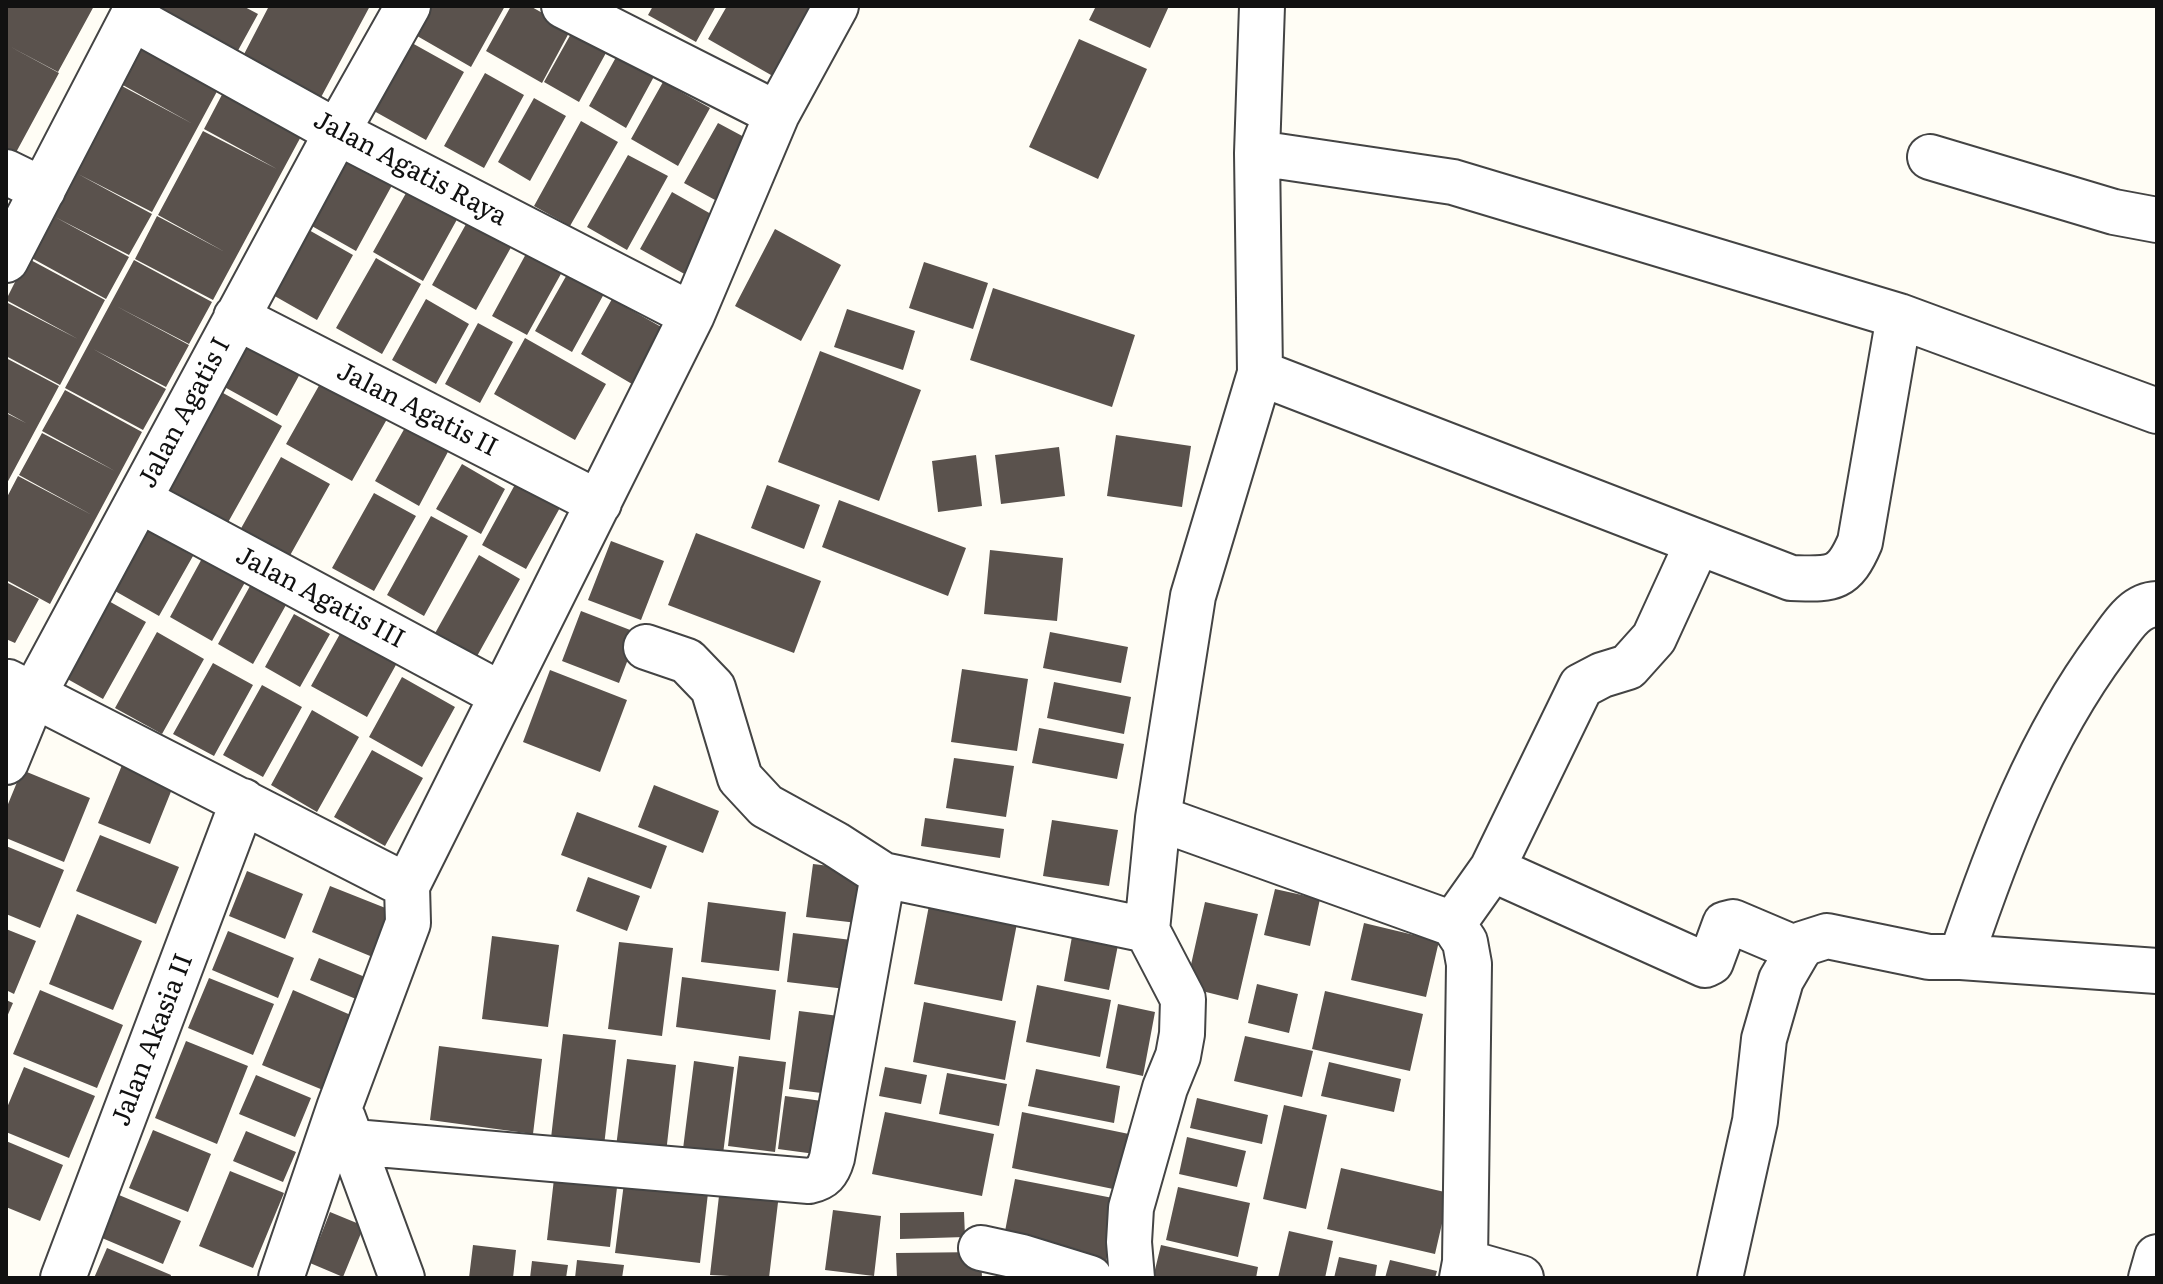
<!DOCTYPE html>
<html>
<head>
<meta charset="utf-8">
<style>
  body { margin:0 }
  #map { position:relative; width:2163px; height:1284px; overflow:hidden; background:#fffdf5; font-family:Literata,serif }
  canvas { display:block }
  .frame { position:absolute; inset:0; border:8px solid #111; pointer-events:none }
</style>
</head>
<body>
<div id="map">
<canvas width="2163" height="1284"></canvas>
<div class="frame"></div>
</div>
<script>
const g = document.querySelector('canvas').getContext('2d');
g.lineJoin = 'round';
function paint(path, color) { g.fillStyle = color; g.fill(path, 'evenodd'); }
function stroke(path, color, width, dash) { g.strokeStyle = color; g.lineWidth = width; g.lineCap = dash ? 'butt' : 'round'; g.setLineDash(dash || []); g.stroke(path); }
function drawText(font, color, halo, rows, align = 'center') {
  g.font = font + ' Literata,serif'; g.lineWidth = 8; g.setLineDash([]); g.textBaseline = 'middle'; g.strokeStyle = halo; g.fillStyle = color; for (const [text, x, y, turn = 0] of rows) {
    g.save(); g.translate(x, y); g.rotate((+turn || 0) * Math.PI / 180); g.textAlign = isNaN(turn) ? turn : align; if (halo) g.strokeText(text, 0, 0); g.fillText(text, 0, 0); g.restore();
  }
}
paint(new Path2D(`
  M6,6H94L58,72L9,46L59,73L13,158L6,155Z
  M162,6H243L258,14L235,56L157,14Z
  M269,6H370L319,101L241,60Z
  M418,6H505L471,67L405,29Z
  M511,6H530L571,29L542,83L486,51Z
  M653,6H716L696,42L648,15Z
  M727,6H809L817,10L778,79L708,39Z
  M1096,6H1169L1150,48L1089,20Z
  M577,23L612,42L579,102L544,82Z
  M403,38L464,72L426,140L365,106Z
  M1079,39L1147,69L1098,179L1029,147Z
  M143,41L221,84L152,212L78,174L152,214L129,255L55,217L129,257L106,299L28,256L120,85L193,124L121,84Z
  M620,50L657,71L626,128L589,106Z
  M485,73L524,95L484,168L444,146Z
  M663,82L710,108L678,166L631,139Z
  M226,87L305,129L213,300L135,259L157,216L225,252L158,215L203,131L277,169L204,129Z
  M534,98L566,116L530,181L498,162Z
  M581,121L618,142L570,226L534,206Z
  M718,123L759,145L726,206L684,183Z
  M344,148L396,178L356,251L303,221Z
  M628,155L668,176L627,250L587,227Z
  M410,186L460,214L423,281L373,252Z
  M672,192L720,219L688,276L640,249Z
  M470,217L514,242L476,310L432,285Z
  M300,225L353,255L317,320L264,290Z
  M775,229L841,265L801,341L735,306Z
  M527,252L562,272L527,335L492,316Z
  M27,258L105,300L60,385L6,356V302L78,339L6,300Z
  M376,258L421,284L382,354L336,328Z
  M134,260L212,302L189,344L116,306L189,345L166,387L93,349L166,389L143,430L65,388Z
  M924,262L988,283L973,329L909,308Z
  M569,271L605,292L572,352L535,331Z
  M993,288L1135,335L1112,407L970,360Z
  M426,299L469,324L436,384L392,360Z
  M612,299L663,328L632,384L581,354Z
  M847,309L915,331L903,370L834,347Z
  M478,323L513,342L480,403L445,384Z
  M525,338L606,384L575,440L494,394Z
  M244,340L301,372L277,416L219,384Z
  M820,351L921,390L879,501L778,462Z
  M6,358L59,386L6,485V413L26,423L6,412Z
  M325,375L391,412L352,481L286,444Z
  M216,389L282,426L226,526L160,489Z
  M65,390L142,432L50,604L6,580V499L18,476L92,515L19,475L42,433L115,471L42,431Z
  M407,424L450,448L419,506L375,481Z
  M1116,435L1191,446L1182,507L1107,496Z
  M1059,447L1065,496L1001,504L995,455Z
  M976,455L982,506L938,512L932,461Z
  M281,457L330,484L288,559L239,532Z
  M462,464L505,489L481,534L436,509Z
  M518,479L562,504L526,569L482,545Z
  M767,485L820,505L804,549L751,528Z
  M374,493L416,516L374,591L332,568Z
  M839,500L966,548L948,596L822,547Z
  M431,516L468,536L424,616L387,595Z
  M149,530L193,556L159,616L115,591Z
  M696,533L821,581L794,653L668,605Z
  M611,541L664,561L641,620L588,600Z
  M990,550L1063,558L1057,621L984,614Z
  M205,553L248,577L212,641L170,617Z
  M479,555L520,579L476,658L434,635Z
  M6,582L39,599L15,643L6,639Z
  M250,586L286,605L253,664L218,644Z
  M98,595L146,622L103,699L55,672Z
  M581,611L638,633L619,683L562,661Z
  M294,614L330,634L300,687L265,667Z
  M346,623L402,654L367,717L311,686Z
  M157,632L204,659L162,734L115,708Z
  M1050,632L1128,647L1121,683L1043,668Z
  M213,663L253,685L214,756L173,734Z
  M962,669L1028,679L1017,751L951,742Z
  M550,670L627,700L600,772L523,742Z
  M402,677L455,707L422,767L369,737Z
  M1054,682L1131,697L1124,734L1047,718Z
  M262,685L302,707L263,777L223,755Z
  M312,710L359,737L317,812L271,785Z
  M1039,728L1124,744L1117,779L1032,763Z
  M372,750L423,778L385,846L334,817Z
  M125,758L176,779L150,844L98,823Z
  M954,758L1014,766L1006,817L946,808Z
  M22,770L90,798L64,862L6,838V809Z
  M654,785L719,811L703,853L638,827Z
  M577,812L667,846L651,889L561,855Z
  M925,818L1004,829L1000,858L921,846Z
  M1052,820L1118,830L1109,886L1043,876Z
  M100,835L179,867L156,924L76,891Z
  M6,846L64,870L40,928L6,914Z
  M813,864L872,871L866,924L806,917Z
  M247,871L303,894L285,939L229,916Z
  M588,877L640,896L627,931L576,911Z
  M330,886L393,911L375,958L312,932Z
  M1275,889L1320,899L1310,946L1264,935Z
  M931,895L1019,913L1002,1001L914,984Z
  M708,902L786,912L779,971L701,962Z
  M1205,902L1258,914L1238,1000L1186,987Z
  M77,914L142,941L113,1010L49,984Z
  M1364,923L1439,941L1426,997L1351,980Z
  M6,929L36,941L14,994L6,990Z
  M228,931L294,958L278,998L212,970Z
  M1073,931L1119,940L1109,990L1064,981Z
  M793,933L860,941L854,990L787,982Z
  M492,936L559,945L548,1027L482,1019Z
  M619,942L673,948L662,1036L608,1029Z
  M319,958L365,977L356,999L310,980Z
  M682,977L776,990L770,1040L676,1027Z
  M209,978L274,1004L253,1055L188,1028Z
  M1257,984L1298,994L1289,1033L1248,1023Z
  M1037,985L1111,1000L1100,1057L1026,1042Z
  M40,990L123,1025L97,1088L13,1054Z
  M293,990L353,1016L323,1090L262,1065Z
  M1325,991L1423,1014L1410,1071L1312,1049Z
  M6,1000L13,1003L6,1019Z
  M924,1002L1016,1021L1005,1080L913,1062Z
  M1118,1004L1155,1012L1143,1076L1106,1068Z
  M799,1011L847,1017L838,1095L789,1089Z
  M563,1034L616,1040L604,1146L551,1138Z
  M1245,1036L1313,1051L1302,1097L1234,1081Z
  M186,1041L248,1066L217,1144L155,1118Z
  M439,1046L542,1059L533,1134L430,1120Z
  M739,1056L786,1062L775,1152L728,1146Z
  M627,1059L676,1065L666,1153L616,1147Z
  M694,1061L734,1067L722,1162L682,1157Z
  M1329,1062L1401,1079L1394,1112L1321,1096Z
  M24,1067L95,1096L69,1158L6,1132V1110Z
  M885,1067L927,1075L921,1104L879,1096Z
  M1036,1069L1120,1086L1114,1123L1028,1106Z
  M947,1073L1007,1084L999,1126L939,1114Z
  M256,1075L311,1098L295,1137L239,1114Z
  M785,1096L837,1103L830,1156L778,1149Z
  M1197,1098L1268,1115L1262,1144L1190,1128Z
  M1284,1105L1327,1115L1306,1209L1263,1199Z
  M885,1112L994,1134L982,1196L872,1174Z
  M1022,1112L1129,1134L1118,1190L1012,1168Z
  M153,1130L211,1154L188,1212L129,1188Z
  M246,1131L296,1152L283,1182L233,1161Z
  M1187,1137L1246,1151L1237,1187L1179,1174Z
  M6,1141L63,1165L40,1221L6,1207Z
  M1341,1168L1449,1193L1435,1254L1327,1229Z
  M555,1170L618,1179L610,1247L547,1240Z
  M230,1171L284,1193L253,1268L199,1246Z
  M1015,1179L1118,1199L1105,1267L1002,1247Z
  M624,1183L708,1193L700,1263L615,1253Z
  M720,1187L779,1194L769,1278L710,1275Z
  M1178,1187L1250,1203L1238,1257L1166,1240Z
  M119,1195L181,1221L163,1264L102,1238Z
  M833,1210L881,1216L874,1276L825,1270Z
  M330,1212L364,1226L343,1277L310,1263Z
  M964,1212L965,1237L900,1239V1213Z
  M1289,1231L1333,1241L1325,1278H1278Z
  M473,1245L516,1250L513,1278H469Z
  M1161,1245L1258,1267L1256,1278H1153Z
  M107,1248L171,1275L170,1278H94Z
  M981,1252L982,1278H897L896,1253Z
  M1339,1257L1377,1265L1375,1278H1334Z
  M577,1260L624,1265L622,1278H575Z
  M1390,1260L1437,1271L1435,1278H1385Z
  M532,1261L568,1265L566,1278H530Z`), '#5a524d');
const street = new Path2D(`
  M564,6L777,114
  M132,18L337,132L692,315
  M1257,153L1453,182L1899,316L2157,411
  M1930,157L2114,212L2157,220
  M6,172L43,190
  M6,260L138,6
  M236,317L599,503
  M1260,373L1791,578C1831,579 1843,582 1860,542L1899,316
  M139,500L502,695
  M646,647L687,661L713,688L740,778L766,806L835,844L883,875L1147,930
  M8,682L407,886
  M6,762L34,694L337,132L408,6
  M1158,818L1453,924L1465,942L1469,964L1465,1262L1462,1278
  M1492,869L1705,965L1711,962L1725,924L1733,922L1799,950
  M1453,924L1492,869L1581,686L1602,675L1628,667L1654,638L1698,542
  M1961,957L2157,971
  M343,1118L402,1278
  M354,1142L809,1181C823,1178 828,1172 832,1158L883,875
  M981,1248L1022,1257L1090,1278
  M1465,1262L1521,1278
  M63,1278L243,801
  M281,1278L339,1108L408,923L407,886L692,315L777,114L836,6
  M1132,1278L1129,1242L1131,1208L1165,1088L1178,1056L1182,1034L1183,999L1147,930L1158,818L1193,596L1260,373L1257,153L1262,6
  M1720,1278L1755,1121L1764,1039L1781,980L1802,944L1827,936L1929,957H1961C1998,848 2039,739 2108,646C2121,629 2133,605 2157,604
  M2151,1278L2157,1257`);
stroke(street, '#444', 48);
stroke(street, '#fff', 44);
drawText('26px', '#111', '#fff', [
  ["Jalan Agatis Raya",410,169,28],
  ["Jalan Agatis II",417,410,27],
  ["Jalan Agatis I",185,413,-62],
  ["Jalan Agatis III",320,598,28],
  ["Jalan Akasia II",153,1040,-69]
]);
</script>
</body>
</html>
